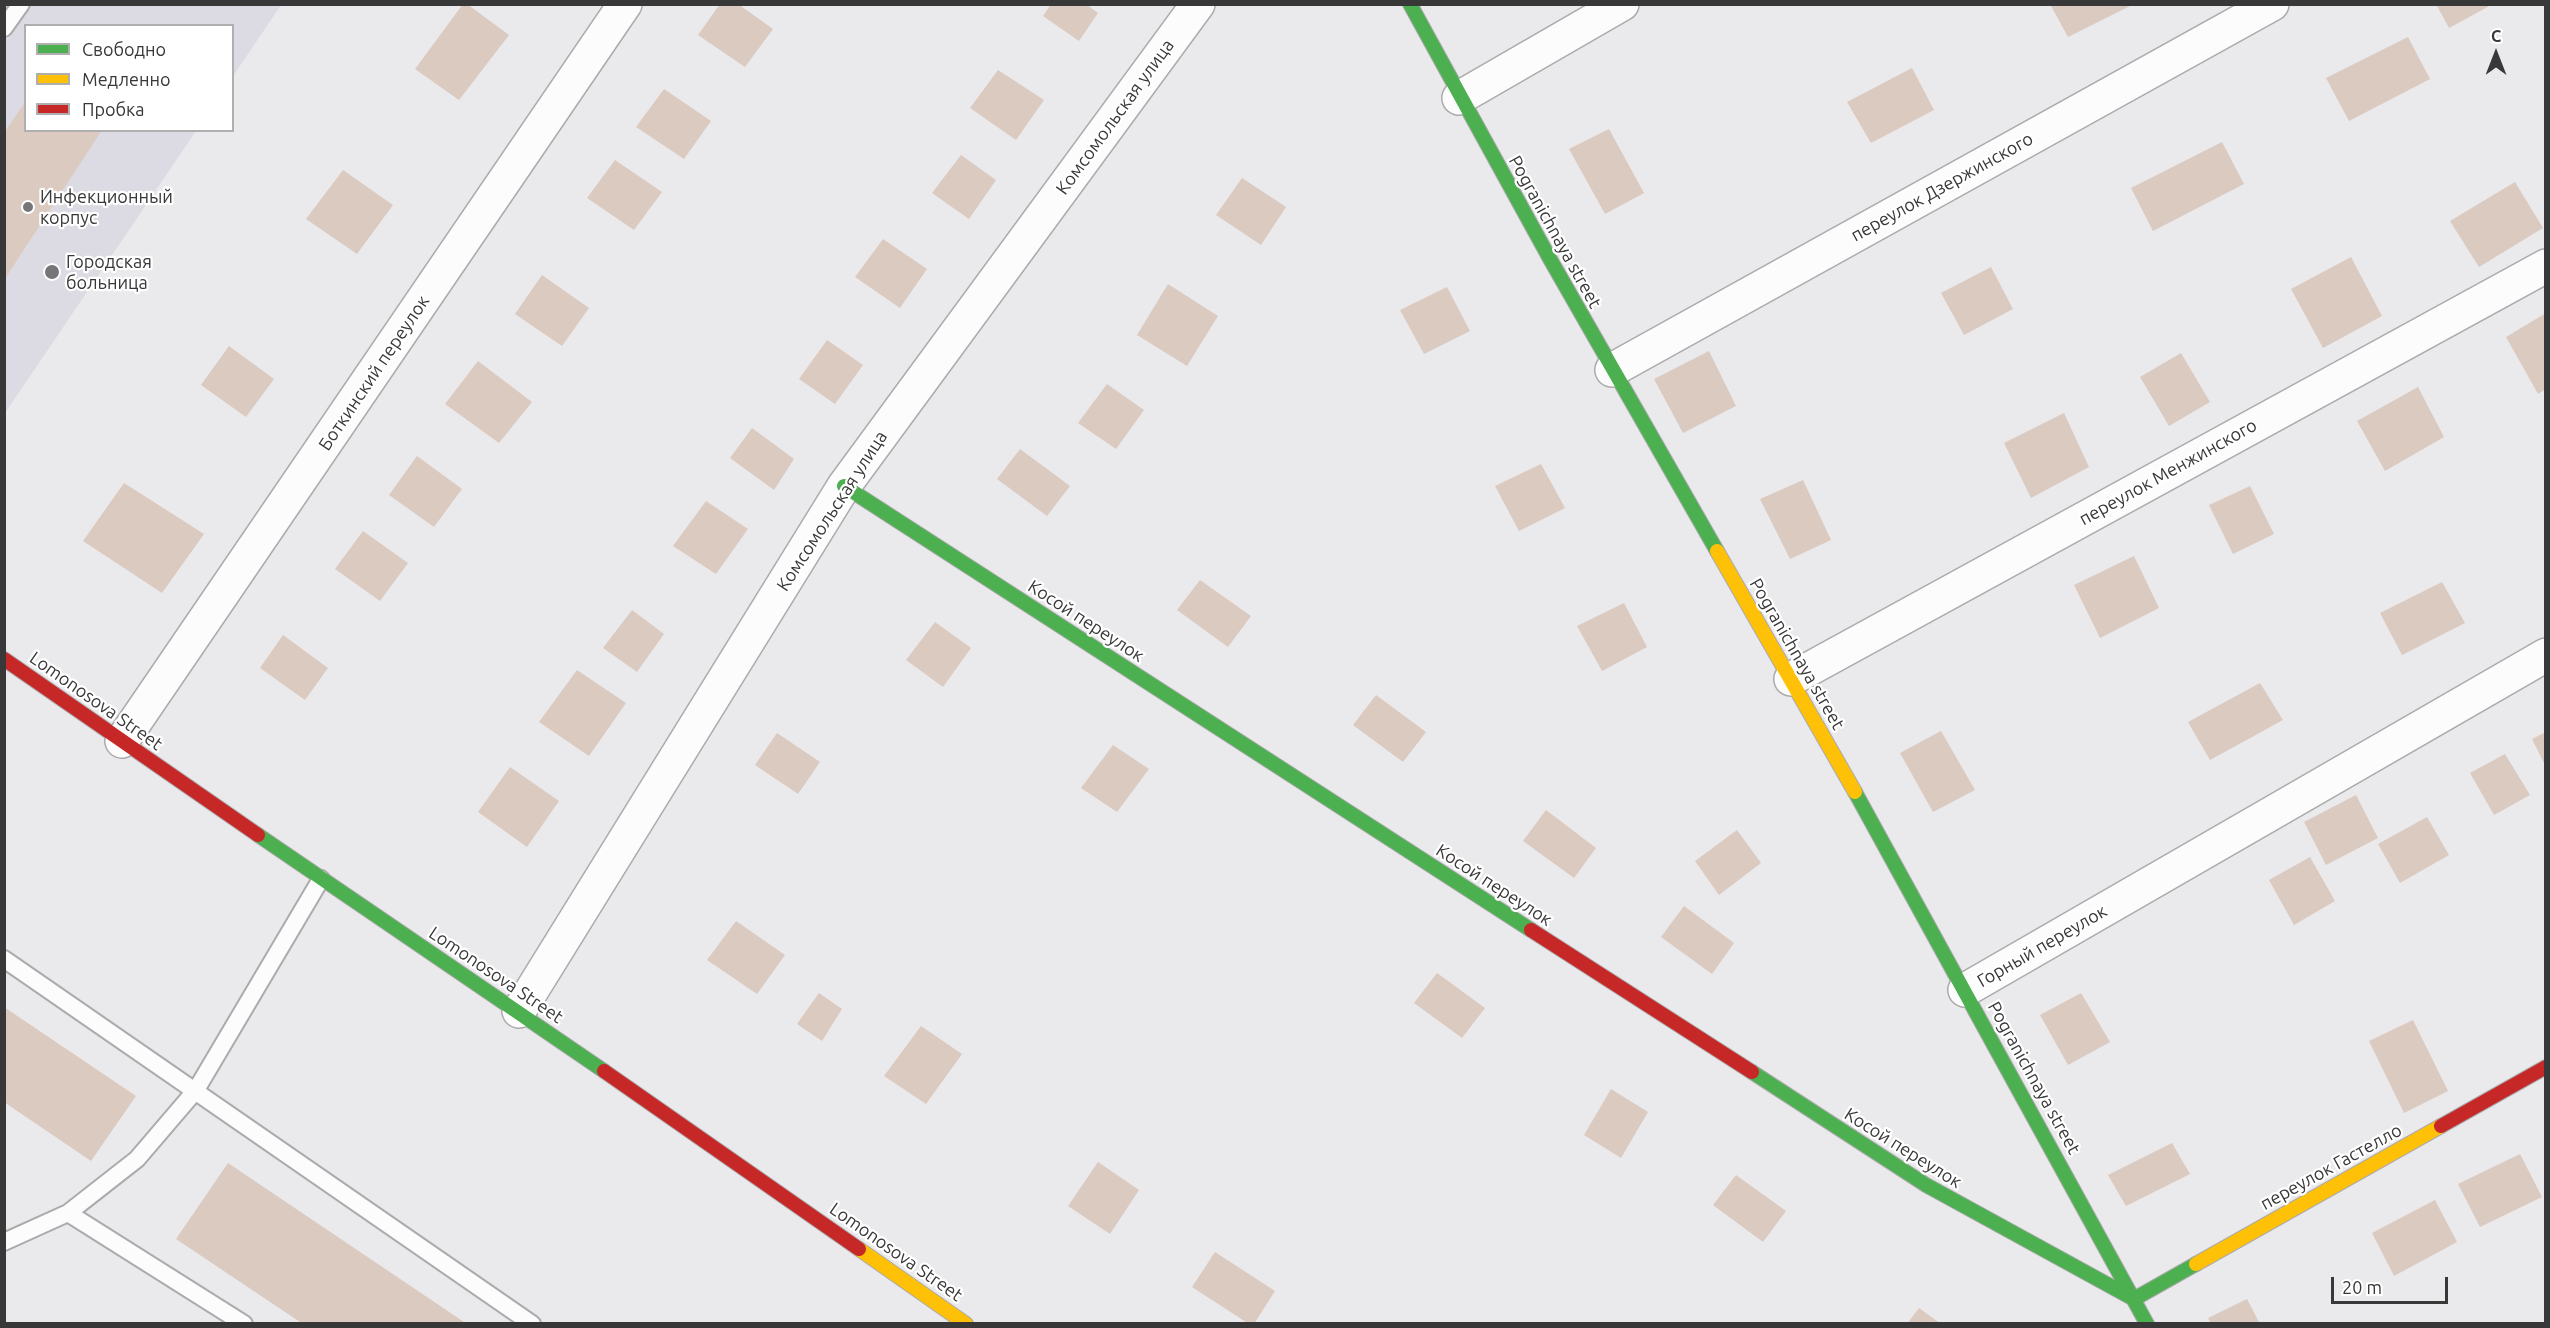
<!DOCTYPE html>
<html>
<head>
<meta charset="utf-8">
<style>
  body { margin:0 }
  #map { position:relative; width:2550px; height:1328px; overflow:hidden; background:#eae9ec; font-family:Ubuntu,sans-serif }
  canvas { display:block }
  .frame { position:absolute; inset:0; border:6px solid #383839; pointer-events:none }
  .legend { position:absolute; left:24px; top:24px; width:210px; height:108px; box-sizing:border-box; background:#fff; border:2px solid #afafb0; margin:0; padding:8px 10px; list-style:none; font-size:18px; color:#383839 }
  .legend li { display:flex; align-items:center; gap:12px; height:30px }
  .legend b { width:30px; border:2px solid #afafb0 }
  .north { position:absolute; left:2466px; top:24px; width:60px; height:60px; -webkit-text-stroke:4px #fff; paint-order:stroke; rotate:0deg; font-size:16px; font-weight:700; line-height:24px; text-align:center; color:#383839 }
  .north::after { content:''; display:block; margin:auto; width:21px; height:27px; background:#383839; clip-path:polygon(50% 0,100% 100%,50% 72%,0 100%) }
  .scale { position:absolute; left:2331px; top:1277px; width:117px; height:27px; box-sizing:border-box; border:3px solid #383839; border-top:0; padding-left:8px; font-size:18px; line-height:21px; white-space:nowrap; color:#383839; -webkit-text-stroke:4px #fff; paint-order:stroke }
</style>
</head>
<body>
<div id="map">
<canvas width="2550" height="1328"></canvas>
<div class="frame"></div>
<ul class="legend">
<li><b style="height:8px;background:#4caf50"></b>Свободно</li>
<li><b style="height:8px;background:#ffc107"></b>Медленно</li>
<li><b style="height:8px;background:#c62828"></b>Пробка</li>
</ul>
<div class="north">С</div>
<div class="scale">20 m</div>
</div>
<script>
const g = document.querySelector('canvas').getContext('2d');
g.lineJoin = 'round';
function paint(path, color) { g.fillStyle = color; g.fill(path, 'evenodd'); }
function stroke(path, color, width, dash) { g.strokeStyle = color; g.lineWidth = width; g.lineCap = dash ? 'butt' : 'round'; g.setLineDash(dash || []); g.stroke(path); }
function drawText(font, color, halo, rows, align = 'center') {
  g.font = font + ' Ubuntu,sans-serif'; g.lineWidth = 4.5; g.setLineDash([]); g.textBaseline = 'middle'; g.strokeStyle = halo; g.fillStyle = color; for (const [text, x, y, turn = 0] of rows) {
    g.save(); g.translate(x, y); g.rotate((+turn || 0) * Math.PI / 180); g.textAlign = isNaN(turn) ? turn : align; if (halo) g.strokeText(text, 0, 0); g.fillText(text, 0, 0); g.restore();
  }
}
paint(new Path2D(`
  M5,5H281L233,76L232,26H26V130L196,131L5,413Z`), '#dcdae2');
paint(new Path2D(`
  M463,4H467L509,35L459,100L415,69Z
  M720,4H738L773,29L745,67L698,35Z
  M1051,4H1086L1098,13L1079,41L1043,16Z
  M2050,4H2134L2068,37Z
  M2436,4H2493L2449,28Z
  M2408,37L2430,79L2349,121L2326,78Z
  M1912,68L1934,110L1871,143L1847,102Z
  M998,70L1044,100L1016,140L970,108Z
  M664,89L711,121L684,159L636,127Z
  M26,101V130H102L4,280V133Z
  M1609,129L1644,193L1605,214L1569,149Z
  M2222,142L2244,184L2153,231L2131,188Z
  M961,155L996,180L969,219L932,193Z
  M615,160L662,192L634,230L587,198Z
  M343,170L393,205L357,254L306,219Z
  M1242,178L1286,207L1261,245L1216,215Z
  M2515,182L2543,228L2479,267L2450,221Z
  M883,239L927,269L900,308L855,277Z
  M2351,257L2382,316L2323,348L2291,289Z
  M1991,267L2013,309L1964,335L1941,293Z
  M542,275L589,308L562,346L515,314Z
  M1168,284L1218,316L1187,366L1137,335Z
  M1447,287L1470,331L1424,354L1400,310Z
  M2546,313V389L2538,394L2506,337Z
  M827,340L863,365L835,404L799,379Z
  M229,346L274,379L246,417L201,385Z
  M1709,351L1736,406L1683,433L1654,379Z
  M2181,353L2210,402L2169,426L2140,377Z
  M478,361L532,402L499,443L445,404Z
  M1107,384L1144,410L1116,449L1078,423Z
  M2418,387L2444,437L2385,471L2357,421Z
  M2064,413L2089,467L2031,498L2004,443Z
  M752,428L794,459L774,490L730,458Z
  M1020,449L1070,486L1047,516L997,479Z
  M417,456L462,489L434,527L389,495Z
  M1541,464L1565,508L1519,531L1495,486Z
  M1803,480L1831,540L1790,559L1760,499Z
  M124,483L204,534L162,593L83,541Z
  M2250,486L2274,534L2233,554L2209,505Z
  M706,501L748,529L716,574L673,546Z
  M363,531L408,563L380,601L335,569Z
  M2134,556L2159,608L2100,638L2074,585Z
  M1200,580L1251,616L1228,647L1177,610Z
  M2442,582L2465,623L2402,655L2380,613Z
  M1624,603L1647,647L1602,671L1577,626Z
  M632,610L664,634L637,672L603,648Z
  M935,622L971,648L943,687L906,660Z
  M283,635L328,668L305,700L260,668Z
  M577,670L626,703L589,756L539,722Z
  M2260,683L2283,720L2210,760L2188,722Z
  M1376,695L1426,732L1403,762L1353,725Z
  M1941,731L1975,790L1933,812L1900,753Z
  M2546,732V767L2532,739Z
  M777,733L820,762L798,794L755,765Z
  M1113,745L1149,769L1117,812L1081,788Z
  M2505,754L2530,795L2494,815L2470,773Z
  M510,767L559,801L527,847L478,812Z
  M2356,795L2378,838L2326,865L2304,822Z
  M1546,810L1596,848L1574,878L1523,841Z
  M2427,817L2449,855L2400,883L2378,844Z
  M1737,830L1761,863L1719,895L1695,861Z
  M2310,857L2335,901L2294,925L2269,880Z
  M1684,906L1734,943L1712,974L1661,937Z
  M736,921L785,955L757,994L707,960Z
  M1437,973L1485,1008L1462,1038L1414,1003Z
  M819,993L842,1009L822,1041L797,1024Z
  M2081,993L2110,1042L2068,1065L2040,1015Z
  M4,1007L136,1096L91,1161L4,1102Z
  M2413,1020L2448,1091L2404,1113L2369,1041Z
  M921,1026L962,1054L926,1104L884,1076Z
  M1611,1089L1648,1112L1621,1158L1584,1135Z
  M2172,1143L2190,1174L2126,1206L2108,1175Z
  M2520,1154L2542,1197L2480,1227L2458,1184Z
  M1098,1162L1139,1190L1110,1234L1068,1206Z
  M228,1163L467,1324H303L176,1239Z
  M1736,1175L1786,1211L1763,1242L1713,1205Z
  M2435,1200L2457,1242L2394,1276L2372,1233Z
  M1215,1252L1275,1291L1254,1324H1249L1192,1287Z
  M2247,1299L2260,1324H2211L2208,1318Z
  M1919,1308L1941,1324H1907Z`), '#dbcac0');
const lane = new Path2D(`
  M4,28L21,4
  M4,959L532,1324
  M68,1213L244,1324
  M4,1242L68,1213L137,1159L196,1090L321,879`);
const street = new Path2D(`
  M1459,98L1622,4
  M1612,370L2272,4
  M1791,679L2546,266
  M122,741L625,4
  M1965,990L2546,655
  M519,1011L844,486L1198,4`);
const fast = new Path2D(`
  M1410,4L1550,259L1717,551
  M844,486L1531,930
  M1855,792L2147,1324
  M258,835L604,1071
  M1752,1072L1926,1185L2134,1299L2196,1264`);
const slow = new Path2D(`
  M1717,551L1855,792
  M859,1249L966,1324
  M2196,1264L2441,1126`);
const jam = new Path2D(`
  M4,659L258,835
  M1531,930L1752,1072
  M604,1071L859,1249
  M2441,1126L2546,1067`);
stroke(lane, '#abaaac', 20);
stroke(street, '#abaaac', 36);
stroke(fast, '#abaaac', 16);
stroke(slow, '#abaaac', 16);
stroke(jam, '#abaaac', 16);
stroke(lane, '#fcfcfc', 16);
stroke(street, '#fcfcfc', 33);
stroke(fast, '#4caf50', 14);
stroke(slow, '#ffc107', 14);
stroke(jam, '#c62828', 14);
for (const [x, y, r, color] of [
  [28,207,6,"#767678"],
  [52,272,8,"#767678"]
]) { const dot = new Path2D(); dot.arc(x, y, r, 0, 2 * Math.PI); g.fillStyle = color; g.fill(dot); stroke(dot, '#fff', 2); }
drawText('18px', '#383839', '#fff', [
  ["Комсомольская улица",1115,117,-54],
  ["переулок Дзержинского",1942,187,-29],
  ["Pogranichnaya street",1555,232,61],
  ["Боткинский переулок",374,373,-56],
  ["переулок Менжинского",2168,472,-29],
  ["Комсомольская улица",832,511,-57],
  ["Косой переулок",1086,621,33],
  ["Pogranichnaya street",1797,654,60],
  ["Lomonosova Street",96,701,35],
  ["Косой переулок",1494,885,33],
  ["Горный переулок",2042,946,-30],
  ["Lomonosova Street",496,975,34],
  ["Pogranichnaya street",2034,1078,61],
  ["Косой переулок",1903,1148,32],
  ["переулок Гастелло",2331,1167,-29],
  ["Lomonosova Street",896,1252,35]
]);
drawText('18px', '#383839', '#fff', [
  ["Инфекционный",40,197],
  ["корпус",40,218],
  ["Городская",66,262],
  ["больница",66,283]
], 'left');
</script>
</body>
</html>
